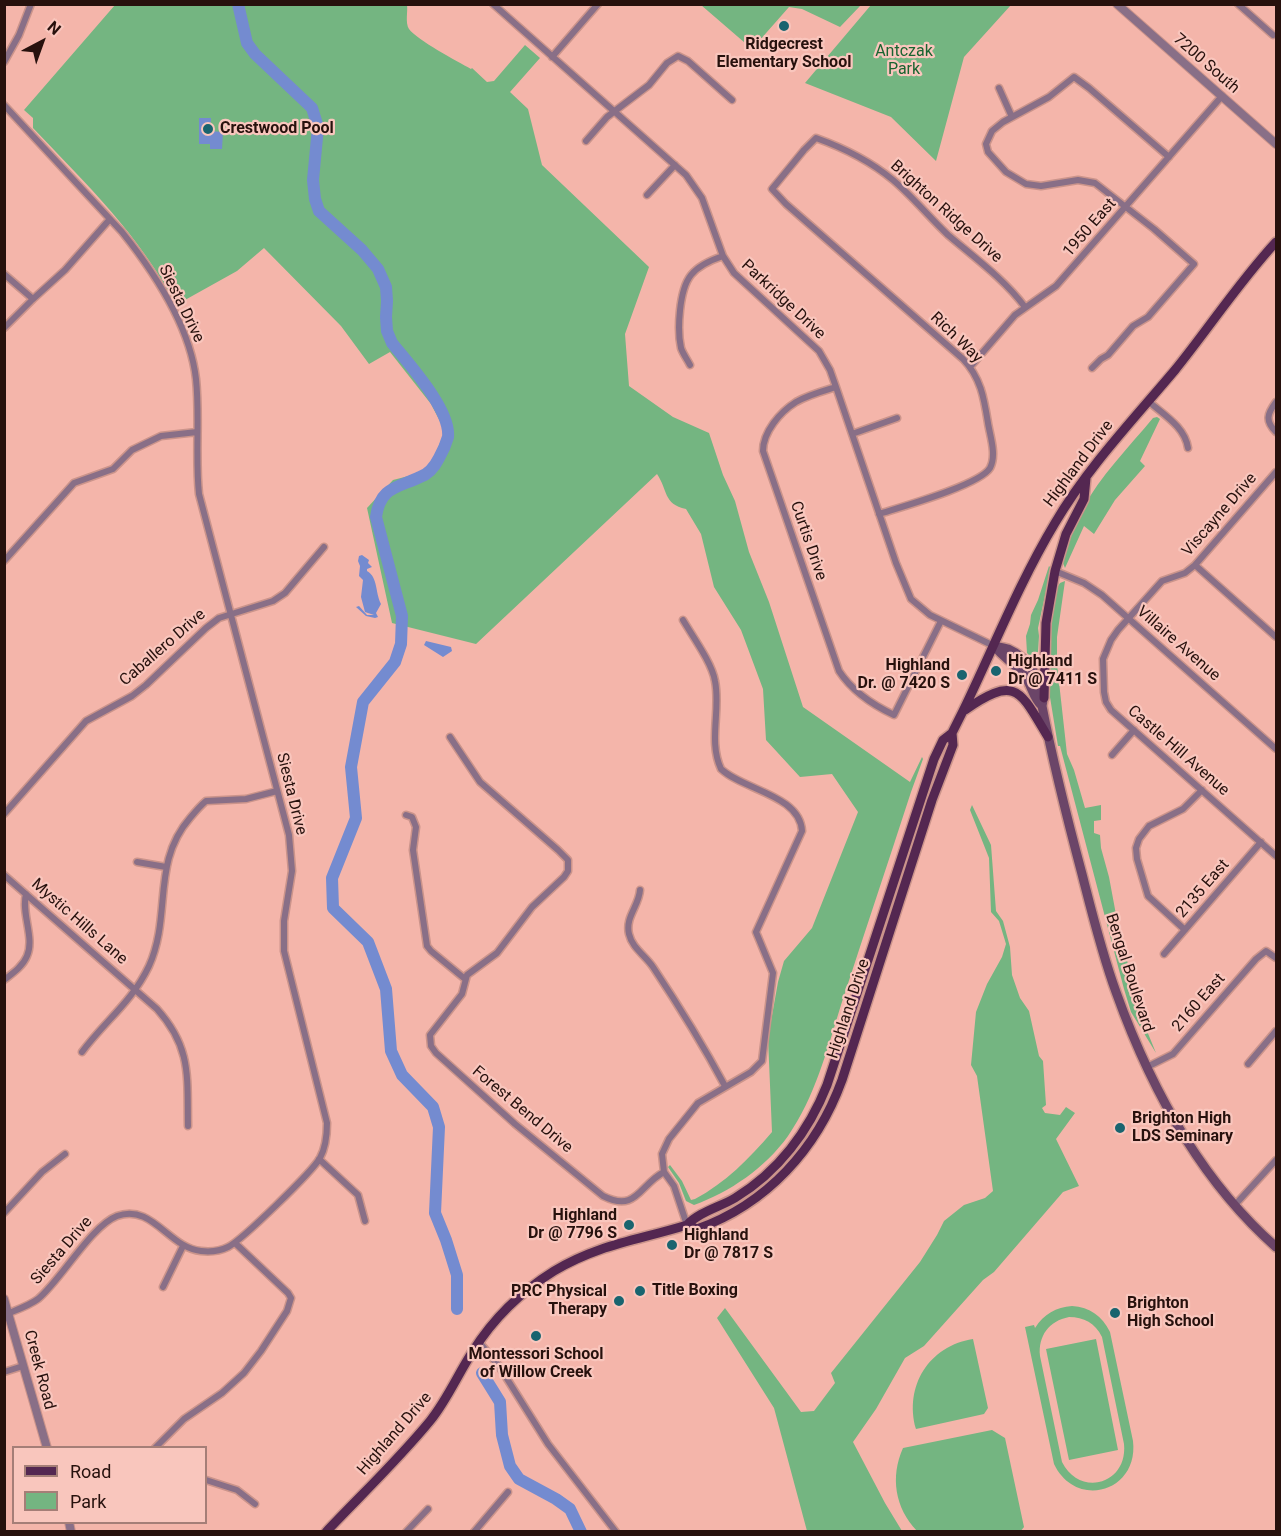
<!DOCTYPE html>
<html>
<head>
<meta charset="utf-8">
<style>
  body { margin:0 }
  #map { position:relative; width:1281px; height:1536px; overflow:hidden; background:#f4b5aa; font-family:Roboto,sans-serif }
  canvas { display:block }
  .frame { position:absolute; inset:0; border:6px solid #27110d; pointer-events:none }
  .legend { position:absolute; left:12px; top:1446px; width:195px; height:78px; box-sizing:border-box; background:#f9c6bd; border:2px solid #a57e77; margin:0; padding:8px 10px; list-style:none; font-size:18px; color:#27110d }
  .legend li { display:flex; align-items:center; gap:12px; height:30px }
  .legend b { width:30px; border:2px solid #a57e77 }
  .north { position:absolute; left:12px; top:12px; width:60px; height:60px; -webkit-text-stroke:4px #f9c6bd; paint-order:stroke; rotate:41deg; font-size:16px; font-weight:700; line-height:24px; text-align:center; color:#27110d }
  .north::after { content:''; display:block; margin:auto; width:21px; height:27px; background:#27110d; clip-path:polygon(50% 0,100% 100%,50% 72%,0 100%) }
</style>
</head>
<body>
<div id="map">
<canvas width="1281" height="1536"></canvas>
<div class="frame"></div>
<ul class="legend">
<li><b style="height:8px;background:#542751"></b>Road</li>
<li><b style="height:16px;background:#74b581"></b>Park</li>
</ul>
<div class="north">N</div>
</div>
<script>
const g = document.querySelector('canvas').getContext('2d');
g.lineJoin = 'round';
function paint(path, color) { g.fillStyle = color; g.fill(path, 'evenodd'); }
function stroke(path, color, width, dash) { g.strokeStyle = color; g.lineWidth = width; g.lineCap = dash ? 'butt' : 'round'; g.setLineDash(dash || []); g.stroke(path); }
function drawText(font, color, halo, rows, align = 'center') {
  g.font = font + ' Roboto,sans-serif'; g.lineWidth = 4.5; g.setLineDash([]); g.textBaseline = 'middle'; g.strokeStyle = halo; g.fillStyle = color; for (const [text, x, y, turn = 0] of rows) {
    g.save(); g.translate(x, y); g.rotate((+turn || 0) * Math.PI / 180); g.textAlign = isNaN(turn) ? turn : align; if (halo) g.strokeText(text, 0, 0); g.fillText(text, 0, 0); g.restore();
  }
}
paint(new Path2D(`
  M115,5H407C408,11 405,23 409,29C417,40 457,61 471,69L472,68L487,82L494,81L525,45L540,58L510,92L528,109L542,165L649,267L625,334L629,386L673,417L709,433L723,475L735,501L749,552L769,602L803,707L910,782L922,757L923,759L911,792C888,863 864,934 841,1005C827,1050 815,1097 788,1136C765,1168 730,1192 694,1205L686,1201L679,1183L668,1167L670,1165L682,1181L691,1200L695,1199C725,1183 749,1159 772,1132L768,1038L778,982L784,961L812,928L858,812L832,774L800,777L766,740L763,689L741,630L714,587L701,534L686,509C663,504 668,490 657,474L476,644L392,623L367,508L393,480L428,471L445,431L431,404L390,352L369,364L341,326L264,248L237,271L176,305C139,234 87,185 33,128V118L24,110Z
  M701,5H861L840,27L802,9L789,7L752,49Z
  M871,5H1011L964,57L936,161L891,117L805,83Z
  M1157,417L1160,419L1140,461L1145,466L1115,500L1094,534L1084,526L1065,568L1062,561C1067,544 1073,526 1082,510C1100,476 1129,447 1153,418Z
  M1049,566L1051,568L1038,628L1039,636L1038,652L1031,657L1027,653L1026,636L1030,624L1031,615L1038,600Z
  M1065,581L1057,637V664L1067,754L1074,770L1085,808L1101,805V820L1094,821V833L1100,835L1101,848L1109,877L1120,936L1147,1031L1156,1053L1131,1012L1124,989L1060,746H1058L1048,685L1049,625L1053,612L1056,589L1060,583Z
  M972,805L991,845L996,911L1003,921L1010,947L1012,975L1020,998L1029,1011L1039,1056L1043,1061L1046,1105L1042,1108L1045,1113L1060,1115L1066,1107L1075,1113L1056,1139L1079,1186L1063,1192L994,1272L983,1280L924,1346L905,1358L876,1409L853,1442L885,1503L902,1531H807L774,1408L717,1318L725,1308L801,1412L814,1411L835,1383L831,1373L920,1262L937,1235L944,1221L964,1205L985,1198L993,1191L977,1076L971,1065L976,1012L987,984L1002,957L1006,944L999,921L991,912L989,858L970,810Z
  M1072,1306C1090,1307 1102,1316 1110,1332L1133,1441C1139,1492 1076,1510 1054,1464L1025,1327L1034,1325L1035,1328C1044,1314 1056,1307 1072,1306ZM1069,1317C1084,1317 1095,1323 1102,1337L1124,1444C1128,1484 1080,1498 1062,1462L1040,1356C1038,1336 1049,1321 1069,1317Z
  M973,1339L988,1408L984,1414L916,1429C904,1386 929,1346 973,1339Z
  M1096,1339L1118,1450L1069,1460L1046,1349Z
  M992,1430L1005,1438L1024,1527L1020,1532L917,1531C895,1508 890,1477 903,1448Z`), '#74b581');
paint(new Path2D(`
  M199,118H211L210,131L223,132L222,149H210V144H199Z
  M362,555L369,560L368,563L372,567L367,569V571C378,577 375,592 381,604L376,613L378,617L375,618L366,616L356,607L359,606L367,615H374L365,612L361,597L363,580L359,576L360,566L358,561L359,556Z
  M426,641L451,647L452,651L443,657L424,645Z`), '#748bd0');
stroke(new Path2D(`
  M238,4L247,43L255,54L312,108L318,127L313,180L315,199L319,211L362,250L378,269L386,287L387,301L386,317L387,331L392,343C408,363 451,410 448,437C446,444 443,451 439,458C435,466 429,474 420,477C397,488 380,487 376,517L402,616L401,644L395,662L363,702L351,767L356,818L332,878L333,908L368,942L386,989L391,1051L402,1075L433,1107L439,1127L435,1213L446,1240L457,1275V1309
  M482,1373L500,1402L502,1435L510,1466L519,1479L556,1499L570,1509L581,1532`), '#748bd0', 12);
const minor = new Path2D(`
  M493,4L686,175L702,198L723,256L734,273L819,351L830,370L836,387L896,563L911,599L930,615L994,646
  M1238,4L1273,35
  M552,57L598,4
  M4,62L19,35L31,4
  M999,88L1012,117
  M4,105L122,232C154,272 190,326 196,379C200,417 195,456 199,494L289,835L292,871L284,921V951L327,1123C327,1135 326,1147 320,1158C312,1172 242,1240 228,1247C220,1251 210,1252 201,1251C169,1248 152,1203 117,1216C91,1226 61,1280 38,1299C30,1305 19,1309 9,1313
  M586,141L607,117L649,85L667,63L678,56L688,61L732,100
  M647,195L675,165
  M4,274L33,299
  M4,328L33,299L65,270L110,219
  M690,365C687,359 683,354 681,348C677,330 679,290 691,275C699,265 711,260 723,256
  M970,367L1015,315L1056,286L1222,96
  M1092,368L1101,359L1108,355L1133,326L1148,317L1194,264L1154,229L1095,183L1078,180L1041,186L1026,184L1006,172L988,152L986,144L992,131L1003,122L1049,97L1074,77L1089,88L1169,157
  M836,387C823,391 808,395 796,402C780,412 763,432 763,451L839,671C852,691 873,705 894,715L941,621
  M1148,401C1164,415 1185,427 1188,448
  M1276,402C1267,414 1265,421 1276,432
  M852,434L897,418
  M1276,472L1195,565L1185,573L1162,581L1118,630L1111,640L1103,659L1104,692L1106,702L1111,710L1276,856
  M879,514C901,507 980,485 990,468C997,455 990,436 988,423C984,398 981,378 963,359L786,204L772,189L804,150L816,138C844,148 870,161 893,180C913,197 929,217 948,235C975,258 1004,279 1025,307
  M4,561L74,483L113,469L132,450L161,436L197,432
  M1195,565L1276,637
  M1055,571L1084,583L1102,595L1276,749
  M683,620C693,637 712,663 715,681C721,710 708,741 721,769C743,790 800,795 802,831L756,932L773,973L762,1061L751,1072L698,1103L669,1139L662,1154L664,1172L674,1186L687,1225
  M450,737L480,782L558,850L568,860V871L564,877L532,907L497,953L467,975L462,994L430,1035L431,1046L436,1053L515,1124L603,1196C637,1213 639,1185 664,1172
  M1112,755L1134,730
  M4,814L86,721L132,696L146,685L206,628L219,618L273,601L285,593L324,547
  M406,815L412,817L416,827L413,850L427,946L431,951L465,979
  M137,862L166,867
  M4,875L157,1009C192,1048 187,1077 188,1126
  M640,890C639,906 625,917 629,934C632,948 646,956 653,967C679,1006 703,1045 725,1086
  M1185,930L1148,896L1137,859L1136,848L1139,839L1149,826L1183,809L1202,790
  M1164,954L1261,842
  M4,980C13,973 23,966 27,956C35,938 21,914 26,894
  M82,1052C105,1021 132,1002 149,966C172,915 151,863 190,818C195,812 200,806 206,801L246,799L277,791
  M1248,1064L1276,1031
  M1147,1067L1173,1054L1256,959L1266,951L1276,958
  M319,1159L358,1195L365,1221
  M1234,1206L1276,1160
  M4,1213L42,1172L65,1154
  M163,1287L183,1246
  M479,1342L499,1366L548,1444L616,1532
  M4,1372L23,1366
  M155,1448L184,1419L222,1393L244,1373L261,1351L287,1311L291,1298L288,1293L235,1243
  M206,1480L237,1490L255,1504
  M406,1532L428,1509
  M474,1532L508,1492`);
const tertiary = new Path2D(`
  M1117,4L1276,144
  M4,1299L47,1448
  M69,1522L71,1532`);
const secondary = new Path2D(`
  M994,646C998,647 1004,648 1008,649C1027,657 1047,685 1042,706C1053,762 1067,818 1082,874C1092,913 1102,954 1116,992C1150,1087 1200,1180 1276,1247
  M994,646C1003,657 1016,665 1025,676C1032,686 1033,698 1042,706`);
const primary = new Path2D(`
  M1044,698L1046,623L1055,571L1066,534L1084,499L1086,478
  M965,710C1017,674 1020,691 1048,737
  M687,1225L697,1229C767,1204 817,1149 842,1080L932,800L953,745L952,733
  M326,1532C361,1495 398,1460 430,1421C447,1400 458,1374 473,1351C493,1319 522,1291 554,1271C599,1244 639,1240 687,1225C699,1212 720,1207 735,1198C778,1172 809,1131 827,1085L934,759L943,740L952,733L963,711C993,649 1019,583 1055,523C1088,467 1133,420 1175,370C1209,328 1239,282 1276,242`);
stroke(minor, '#cb948b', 9);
stroke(tertiary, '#cb948b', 10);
stroke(secondary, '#cb948b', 12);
stroke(primary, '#cb948b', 12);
stroke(minor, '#896f87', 6);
stroke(tertiary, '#896f87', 8);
stroke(secondary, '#6b4568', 9);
stroke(primary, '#542751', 9);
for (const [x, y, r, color] of [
  [784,26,6,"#19646f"],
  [208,129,6,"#19646f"],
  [996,671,6,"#19646f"],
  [962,675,6,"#19646f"],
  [1120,1128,6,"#19646f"],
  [629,1225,6,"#19646f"],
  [672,1245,6,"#19646f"],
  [640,1291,6,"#19646f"],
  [619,1301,6,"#19646f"],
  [1115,1313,6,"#19646f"],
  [536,1336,6,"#19646f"]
]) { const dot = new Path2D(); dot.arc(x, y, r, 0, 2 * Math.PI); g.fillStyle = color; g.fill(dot); stroke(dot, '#f9c6bd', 2); }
drawText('bold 16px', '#27110d', '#f9c6bd', [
  ["Ridgecrest",784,45,"center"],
  ["Elementary School",784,63,"center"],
  ["Crestwood Pool",220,129],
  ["Highland",1008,662],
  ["Dr @ 7411 S",1008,680],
  ["Highland",950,666,"right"],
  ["Dr. @ 7420 S",950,684,"right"],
  ["Brighton High",1132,1119],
  ["LDS Seminary",1132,1137],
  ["Highland",617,1216,"right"],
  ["Dr @ 7796 S",617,1234,"right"],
  ["Highland",684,1236],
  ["Dr @ 7817 S",684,1254],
  ["Title Boxing",652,1291],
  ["PRC Physical",607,1292,"right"],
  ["Therapy",607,1310,"right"],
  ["Brighton",1127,1304],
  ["High School",1127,1322],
  ["Montessori School",536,1355,"center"],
  ["of Willow Creek",536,1373,"center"]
], 'left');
drawText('16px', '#196430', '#f9c6bd', [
  ["Antczak",904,52],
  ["Park",904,70]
]);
drawText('16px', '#27110d', '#f9c6bd', [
  ["7200 South",1206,64,41],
  ["Brighton Ridge Drive",946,212,42],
  ["1950 East",1090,228,-49],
  ["Parkridge Drive",783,300,43],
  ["Siesta Drive",181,304,64],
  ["Rich Way",956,338,44],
  ["Highland Drive",1079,464,-53],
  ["Viscayne Drive",1220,515,-49],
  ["Curtis Drive",808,541,71],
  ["Villaire Avenue",1178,644,41],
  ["Caballero Drive",163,648,-41],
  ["Castle Hill Avenue",1178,751,41],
  ["Siesta Drive",291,794,76],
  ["2135 East",1203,889,-49],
  ["Mystic Hills Lane",79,922,41],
  ["Bengal Boulevard",1129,973,72],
  ["2160 East",1199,1003,-49],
  ["Highland Drive",849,1009,-72],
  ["Forest Bend Drive",522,1110,40],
  ["Siesta Drive",62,1251,-49],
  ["Creek Road",39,1370,75],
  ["Highland Drive",395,1434,-49]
]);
</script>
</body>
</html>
